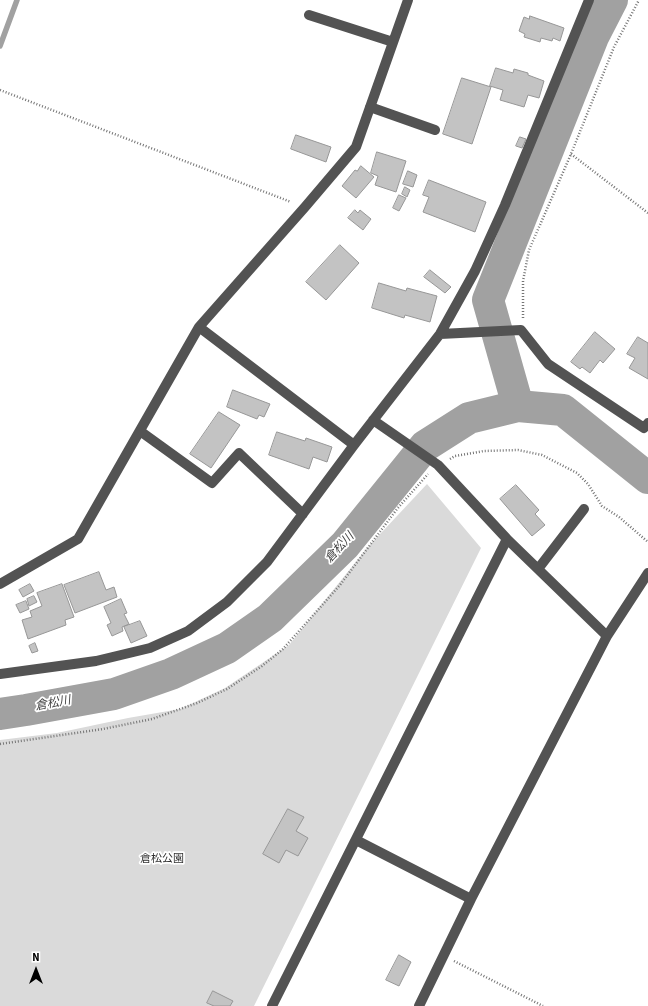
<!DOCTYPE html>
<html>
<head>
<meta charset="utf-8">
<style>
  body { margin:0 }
  #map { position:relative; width:648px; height:1006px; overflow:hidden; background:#fff; font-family:"Source Sans 3",sans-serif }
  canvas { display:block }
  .north { position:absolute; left:16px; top:950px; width:40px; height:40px; -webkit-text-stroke:3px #fff; paint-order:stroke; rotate:0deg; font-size:11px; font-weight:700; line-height:16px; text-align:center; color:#000 }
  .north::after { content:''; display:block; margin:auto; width:14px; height:18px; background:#000; clip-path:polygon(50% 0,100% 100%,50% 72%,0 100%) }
</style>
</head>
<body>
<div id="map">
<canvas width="648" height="1006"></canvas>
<div class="north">N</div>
</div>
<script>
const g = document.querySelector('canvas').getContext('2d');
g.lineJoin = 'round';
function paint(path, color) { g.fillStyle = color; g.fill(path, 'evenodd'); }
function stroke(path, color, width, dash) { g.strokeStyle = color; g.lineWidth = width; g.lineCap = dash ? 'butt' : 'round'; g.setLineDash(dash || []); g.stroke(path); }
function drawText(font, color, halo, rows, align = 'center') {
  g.font = font + ' "Source Sans 3","Noto Sans JP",sans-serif'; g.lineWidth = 3.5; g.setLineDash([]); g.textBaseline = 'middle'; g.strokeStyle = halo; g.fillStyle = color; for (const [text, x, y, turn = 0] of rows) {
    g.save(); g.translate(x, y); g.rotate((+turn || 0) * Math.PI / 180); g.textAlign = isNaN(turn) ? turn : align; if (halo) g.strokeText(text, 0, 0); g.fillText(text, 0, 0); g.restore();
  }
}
paint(new Path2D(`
  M427,484L481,548L254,1006H0V740L57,733L128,718L180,709L225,688L289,645L367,548Z`), '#dadada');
stroke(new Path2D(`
  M0,46L17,0`), '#a1a1a1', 5.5);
stroke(new Path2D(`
  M518,406L488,300L593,37L612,0
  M0,714L26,710L114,694L171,674L227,648L270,618L345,545L425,446L469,418L518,406L563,410L648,478`), '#a1a1a1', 32);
const building = new Path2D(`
  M530,16L564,28L560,41L553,38L552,41L541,38L540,42L524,37L525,34L519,31L524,17L529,19Z
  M496,68L513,73L514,69L528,73V75L544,81L539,98L528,95L524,107L500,100L503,90L490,86Z
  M462,78L491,87L472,144L443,134Z
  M296,135L331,147L326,162L291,149Z
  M520,137L526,139L522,148L516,146Z
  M377,152L406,161L396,192L375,185L378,176L371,173Z
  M361,166L374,177L356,198L342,186L355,170L357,171Z
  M408,171L417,175L413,187L403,184Z
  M429,180L486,202L475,232L423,212L429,197L423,195Z
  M405,187L410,190L407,197L402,194Z
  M399,195L406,198L399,211L393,208Z
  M355,210L358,213L360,210L371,219L363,230L348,218Z
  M340,245L359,263L326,300L306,282Z
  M430,270L451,287L445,293L424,277Z
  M379,283L406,291L407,288L437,296L430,322L405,315L404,318L372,308Z
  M595,332L615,349L603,363L600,360L590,373L582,367L580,369L571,362Z
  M638,337L648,343V379L629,368L635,358L627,354Z
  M233,390L270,404L264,417L259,415L257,419L227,407Z
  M219,412L240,425L211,468L190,454Z
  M277,432L305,441L306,438L332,447L327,462L313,457L309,469L269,455Z
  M516,485L539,510L535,514L545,525L532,536L500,499Z
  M99,572L106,590L114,587L117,597L75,613L64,585Z
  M30,584L34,591L23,597L19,590Z
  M62,584L74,617L65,620L66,625L28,639L22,620L32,617L30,611L42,606L37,593Z
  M34,596L37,602L29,606L27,599Z
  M121,599L127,613L124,614L129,624L122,627L123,631L112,636L107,625L111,623L104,607Z
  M26,601L29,609L20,613L16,605Z
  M140,621L147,636L131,643L124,627Z
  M35,643L38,651L32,653L29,646Z
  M288,809L304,817L296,831L308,838L298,856L286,850L279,863L263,854Z
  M399,955L411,962L399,986L386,980Z
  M213,991L233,1001L230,1006H214L207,1003Z`);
paint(building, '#c3c3c3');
stroke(building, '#979797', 1);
stroke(new Path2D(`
  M0,90L291,202
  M571,154L648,213
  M523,318V281L529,250L571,154L614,47L639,0
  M450,459L455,456L484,451L518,450L542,455L577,473L588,484L602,506L619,517L648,542
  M0,744L103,729L152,719L197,703L227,689L262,666L283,649L340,585L397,509L428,474
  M454,961L543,1006`), '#757575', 2.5, [1, 2]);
stroke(new Path2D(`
  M309,15L393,42
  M370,107L435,130
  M199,327L354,445
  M440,334L521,330L548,364L644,428L648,423
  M373,420L438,465L507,539L607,636
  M140,431L212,483L239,453L303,514
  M538,569L584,509
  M0,584L78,539L199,327L305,207L356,147L408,0
  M0,674L96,661L150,648L188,631L227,602L267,562L354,445L440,334L475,271L505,205L589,0
  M356,840L471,899
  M272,1006L507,539
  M419,1006L471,899L607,636L648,573`), '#535353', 10);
drawText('11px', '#313131', '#fff', [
  ["倉松公園",162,860]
]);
drawText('italic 12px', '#424242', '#fff', [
  ["倉松川",340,548,-47],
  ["倉松川",53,704,-10]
]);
</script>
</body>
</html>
